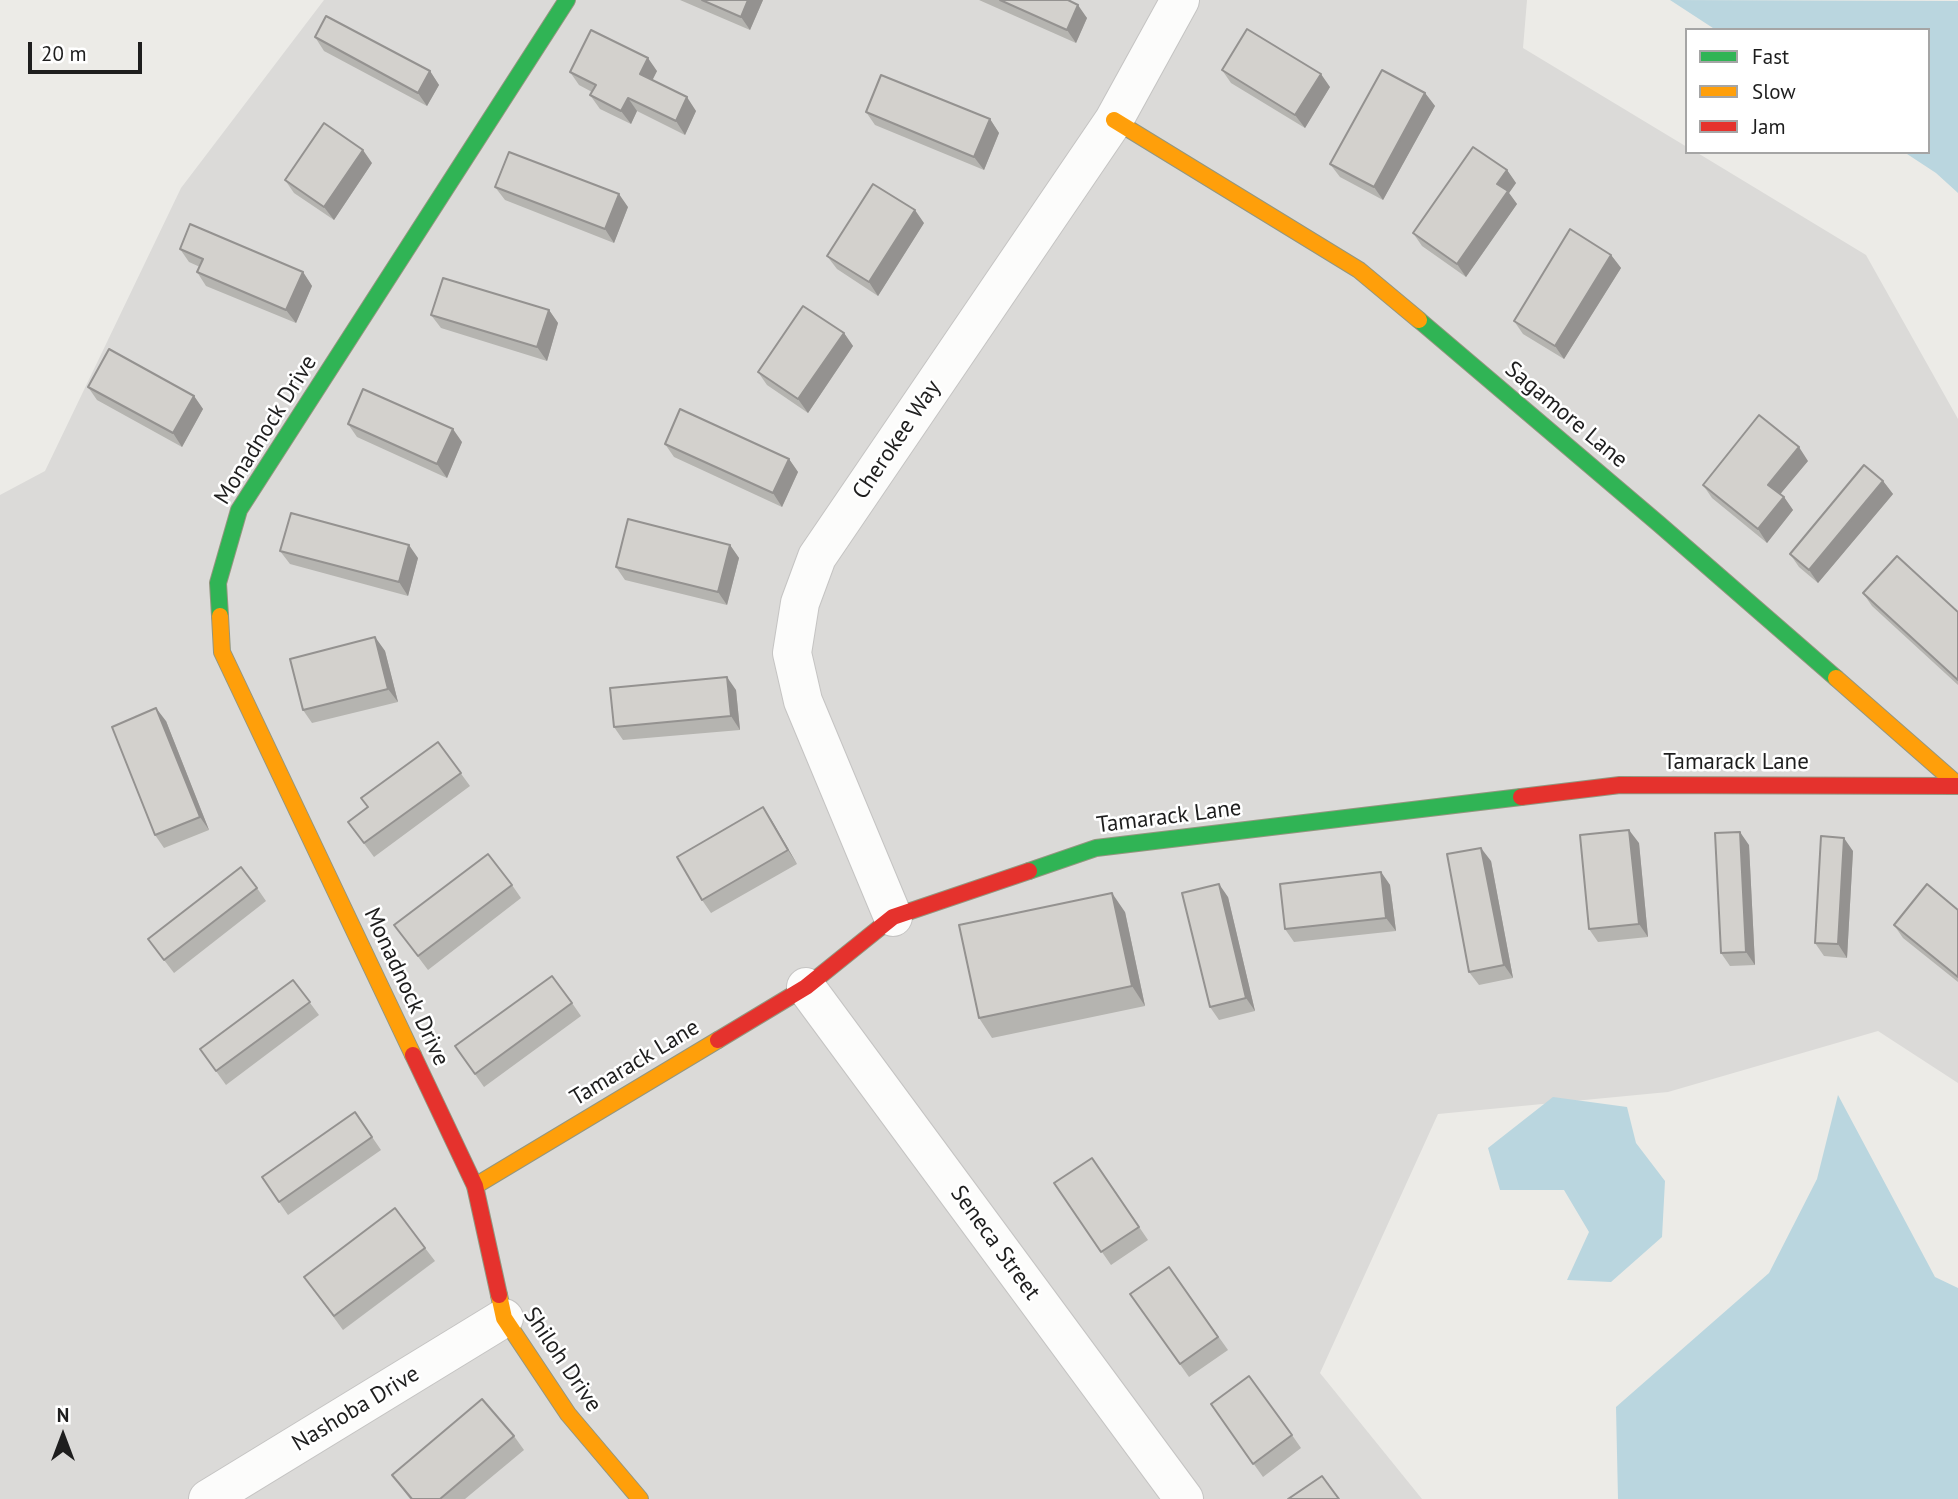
<!DOCTYPE html>
<html>
<head>
<meta charset="utf-8">
<style>
  body { margin:0 }
  #map { position:relative; width:1958px; height:1499px; overflow:hidden; background:#ecebe7; font-family:"PT Sans",sans-serif }
  canvas { display:block }
  .legend { position:absolute; left:1685px; top:28px; width:245px; height:126px; box-sizing:border-box; background:#fff; border:2px solid #a5a5a5; margin:0; padding:9px 12px; list-style:none; font-size:21px; color:#1e1e1e }
  .legend li { display:flex; align-items:center; gap:14px; height:35px }
  .legend b { width:35px; border:2px solid #a5a5a5 }
  .north { position:absolute; left:28px; top:1401px; width:70px; height:70px; -webkit-text-stroke:5px #fff; paint-order:stroke; rotate:0deg; font-size:19px; font-weight:700; line-height:28px; text-align:center; color:#1e1e1e }
  .north::after { content:''; display:block; margin:auto; width:24px; height:32px; background:#1e1e1e; clip-path:polygon(50% 0,100% 100%,50% 72%,0 100%) }
  .scale { position:absolute; left:28px; top:42px; width:114px; height:32px; box-sizing:border-box; border:4px solid #1e1e1e; border-top:0; padding-left:9px; font-size:21px; line-height:24px; white-space:nowrap; color:#1e1e1e; -webkit-text-stroke:5px #fff; paint-order:stroke }
</style>
</head>
<body>
<div id="map">
<canvas width="1958" height="1499"></canvas>
<ul class="legend">
<li><b style="height:9px;background:#30b455"></b>Fast</li>
<li><b style="height:9px;background:#ff9f0a"></b>Slow</li>
<li><b style="height:9px;background:#e5322d"></b>Jam</li>
</ul>
<div class="north">N</div>
<div class="scale">20 m</div>
</div>
<script>
const g = document.querySelector('canvas').getContext('2d');
g.lineJoin = 'round';
function paint(path, color) { g.fillStyle = color; g.fill(path, 'evenodd'); }
function stroke(path, color, width, dash) { g.strokeStyle = color; g.lineWidth = width; g.lineCap = dash ? 'butt' : 'round'; g.setLineDash(dash || []); g.stroke(path); }
function drawText(font, color, halo, rows, align = 'center') {
  g.font = font + ' "PT Sans",sans-serif'; g.lineWidth = 5; g.setLineDash([]); g.textBaseline = 'middle'; g.strokeStyle = halo; g.fillStyle = color; for (const [text, x, y, turn = 0] of rows) {
    g.save(); g.translate(x, y); g.rotate((+turn || 0) * Math.PI / 180); g.textAlign = isNaN(turn) ? turn : align; if (halo) g.strokeText(text, 0, 0); g.fillText(text, 0, 0); g.restore();
  }
}
paint(new Path2D(`
  M324,0H1527L1523,48L1687,147V152H1696L1866,255L1958,419V1083L1878,1031L1668,1092L1438,1114L1320,1373L1422,1499H0V495L45,471L181,188Z`), '#dbdad8');
paint(new Path2D(`
  M1670,0L1958,1V193L1936,173L1904,152H1928V30H1716Z
  M1838,1095L1935,1277L1958,1288V1499H1618L1616,1407L1769,1273L1817,1179Z
  M1553,1097L1627,1107L1636,1143L1665,1181L1662,1237L1611,1282L1567,1280L1589,1232L1564,1190H1500L1488,1148Z`), '#bad6df');
const street = new Path2D(`
  M893,917L803,701L792,653L800,603L817,557L1114,120L1180,0
  M806,987L1184,1499
  M208,1499L504,1318`);
const fast = new Path2D(`
  M1419,320L1659,524L1836,678
  M220,616L218,583L239,510L567,0
  M1029,871L1096,848L1521,797`);
const slow = new Path2D(`
  M1114,120L1359,270L1419,320
  M220,616L222,652L413,1055
  M1836,678L1958,785
  M475,1186L718,1040
  M499,1295L504,1318L568,1414L640,1499`);
const jam = new Path2D(`
  M1521,797L1620,785L1958,786
  M718,1040L806,987L893,917L1029,871
  M413,1055L475,1186L499,1295`);
stroke(street, '#c5c4c3', 40);
stroke(fast, '#93967f', 18);
stroke(slow, '#93967f', 18);
stroke(jam, '#93967f', 18);
stroke(street, '#fcfcfb', 38);
stroke(fast, '#30b455', 16);
stroke(slow, '#ff9f0a', 16);
stroke(jam, '#e5322d', 16);
paint(new Path2D(`
  M680,0H763L750,30Z
  M979,0H1068L1087,18L1076,43Z
  M315,37L430,71L439,85L427,106L324,51Z
  M1222,70L1330,87L1305,128L1231,83Z
  M657,71L652,80L696,111L685,135L637,111L631,124L600,109L590,95L592,92L579,85L570,72Z
  M1425,93L1435,106L1383,200L1340,177L1330,164Z
  M866,112L990,119L999,133L984,170L875,125Z
  M372,163L334,220L294,193L285,180Z
  M1507,170L1516,183L1509,193L1517,204L1466,277L1422,246L1413,233Z
  M495,187L628,207L614,243L505,200Z
  M924,223L878,296L837,269L827,256Z
  M180,249L303,272L312,286L296,323L206,286L197,272L200,267L189,262Z
  M1611,255L1621,268L1564,359L1523,334L1514,321Z
  M549,310L558,323L547,361L441,328L431,315Z
  M844,333L853,346L808,413L767,385L758,372Z
  M88,387L194,396L203,409L182,447L97,400Z
  M348,424L462,442L447,478L357,437Z
  M665,444L789,459L798,472L782,507L674,457Z
  M1808,461L1780,494L1784,497L1793,510L1767,543L1712,498L1703,485Z
  M1883,481L1893,494L1818,583L1799,567L1790,554Z
  M730,545L739,558L727,605L625,580L616,567Z
  M280,551L418,558L408,596L290,564Z
  M1863,593L1958,612V685L1872,606Z
  M375,637L385,651L398,702L312,723L303,710Z
  M736,690L740,730L623,740L614,727Z
  M166,721L209,830L164,848L155,835Z
  M438,742L470,786L374,857L348,822L368,807Z
  M763,807L772,821L797,864L711,913L702,900Z
  M1639,843L1648,937L1598,942L1589,929Z
  M1749,845L1755,965L1730,966L1721,953Z
  M1853,851L1847,958L1824,956L1815,943Z
  M1491,861L1513,978L1479,985L1469,972Z
  M1381,872L1390,885L1396,931L1294,942L1285,929Z
  M512,885L521,898L428,970L394,925Z
  M257,888L266,901L174,973L148,939Z
  M1228,897L1255,1011L1219,1020L1210,1007Z
  M1958,910V982L1903,938L1894,925Z
  M1125,912L1145,1006L992,1038L979,1018Z
  M293,980L319,1015L226,1085L200,1049Z
  M572,1003L581,1016L484,1087L455,1046Z
  M355,1112L381,1150L288,1215L279,1202Z
  M1092,1158L1148,1240L1111,1265L1054,1183Z
  M425,1248L435,1261L343,1330L304,1277Z
  M1169,1267L1228,1350L1189,1377L1130,1294Z
  M1211,1404L1292,1435L1301,1448L1263,1477Z
  M514,1436L524,1450L465,1499H410L392,1475Z`), '#b5b4b0');
paint(new Path2D(`
  M748,0H763L750,30L741,17Z
  M1078,5L1087,18L1076,43L1067,30Z
  M648,58L657,71L649,87L640,74Z
  M430,71L439,85L427,106L418,93Z
  M1321,74L1330,87L1305,128L1295,115Z
  M1425,93L1435,106L1383,200L1374,187Z
  M687,97L696,111L685,135L676,121Z
  M628,98L637,111L631,124L621,111Z
  M990,119L999,133L984,170L974,157Z
  M363,150L372,163L334,220L324,207Z
  M1507,170L1516,183L1509,193L1517,204L1466,277L1457,264L1497,184Z
  M619,194L628,207L614,243L605,229Z
  M915,210L924,223L878,296L869,282Z
  M1611,255L1621,268L1564,359L1555,346Z
  M303,272L312,286L296,323L286,310Z
  M549,310L558,323L547,361L537,347Z
  M844,333L853,346L808,413L798,399Z
  M194,396L203,409L182,447L173,433Z
  M453,429L462,442L447,478L437,464Z
  M1799,447L1808,461L1777,498L1768,485Z
  M789,459L798,472L782,507L773,493Z
  M1883,481L1893,494L1818,583L1809,570Z
  M1784,497L1793,510L1767,543L1758,529Z
  M409,545L418,558L408,596L399,582Z
  M730,545L739,558L727,605L718,592Z
  M375,637L385,651L398,702L388,689Z
  M727,677L736,690L740,730L731,716Z
  M156,708L166,721L209,830L200,817Z
  M763,807L772,821L797,864L788,850Z
  M1629,830L1639,843L1648,937L1639,924Z
  M1740,832L1749,845L1755,965L1746,952Z
  M1844,838L1853,851L1847,958L1838,944Z
  M1481,848L1491,861L1513,978L1504,965Z
  M1381,872L1390,885L1396,931L1386,918Z
  M1219,884L1228,897L1255,1011L1246,998Z
  M1112,893L1125,912L1145,1006L1132,986Z`), '#949290');
const building = new Path2D(`
  M702,0H748L741,17Z
  M1000,0H1068L1078,5L1067,30Z
  M326,16L430,71L418,93L315,37Z
  M1247,29L1321,74L1295,115L1222,70Z
  M591,30L648,58L640,74L687,97L676,121L628,98L621,111L590,95L596,85L570,72Z
  M1382,70L1425,93L1374,187L1330,164Z
  M881,75L990,119L974,157L866,112Z
  M324,123L363,150L324,207L285,180Z
  M1473,147L1507,170L1497,184L1508,191L1457,264L1413,233Z
  M509,152L619,194L605,229L495,187Z
  M873,184L915,210L869,282L827,256Z
  M190,224L303,272L286,310L197,272L203,259L180,249Z
  M1570,229L1611,255L1555,346L1514,321Z
  M443,278L549,310L537,347L431,315Z
  M803,306L844,333L798,399L758,372Z
  M109,349L194,396L173,433L88,387Z
  M363,389L453,429L437,464L348,424Z
  M680,409L789,459L773,493L665,444Z
  M1759,415L1799,447L1768,485L1784,497L1758,529L1703,485Z
  M1864,465L1883,481L1809,570L1790,554Z
  M291,513L409,545L399,582L280,551Z
  M628,519L730,545L718,592L616,567Z
  M1897,556L1958,612V680L1863,593Z
  M375,637L388,689L303,710L290,659Z
  M727,677L731,716L614,727L610,688Z
  M156,708L200,817L155,835L112,727Z
  M438,742L461,773L364,843L348,822L368,807L361,798Z
  M763,807L788,850L702,900L677,857Z
  M1629,830L1639,924L1589,929L1580,835Z
  M1740,832L1746,952L1721,953L1715,833Z
  M1821,836L1844,838L1838,944L1815,943Z
  M1481,848L1504,965L1469,972L1447,854Z
  M488,854L512,885L418,956L394,925Z
  M241,867L257,888L164,960L148,939Z
  M1381,872L1386,918L1285,929L1280,884Z
  M1219,884L1246,998L1210,1007L1182,893Z
  M1927,884L1958,910V977L1894,925Z
  M1112,893L1132,986L979,1018L959,925Z
  M552,976L572,1003L475,1074L455,1046Z
  M293,980L310,1002L216,1071L200,1049Z
  M355,1112L372,1137L279,1202L262,1177Z
  M1092,1158L1139,1227L1101,1252L1054,1183Z
  M395,1208L425,1248L334,1316L304,1277Z
  M1169,1267L1218,1337L1180,1364L1130,1294Z
  M1249,1376L1292,1435L1253,1464L1211,1404Z
  M482,1399L514,1436L440,1499H412L392,1475Z
  M1322,1476L1339,1499H1288Z`);
paint(building, '#d3d1cd');
stroke(building, '#949290', 2);
drawText('23px', '#1e1e1e', '#fff', [
  ["Sagamore Lane",1566,415,40],
  ["Monadnock Drive",266,430,-58],
  ["Cherokee Way",897,440,-56],
  ["Tamarack Lane",1736,762],
  ["Tamarack Lane",1169,817,-7],
  ["Monadnock Drive",406,987,65],
  ["Tamarack Lane",635,1063,-31],
  ["Seneca Street",995,1243,54],
  ["Shiloh Drive",562,1360,56],
  ["Nashoba Drive",356,1409,-31]
]);
</script>
</body>
</html>
